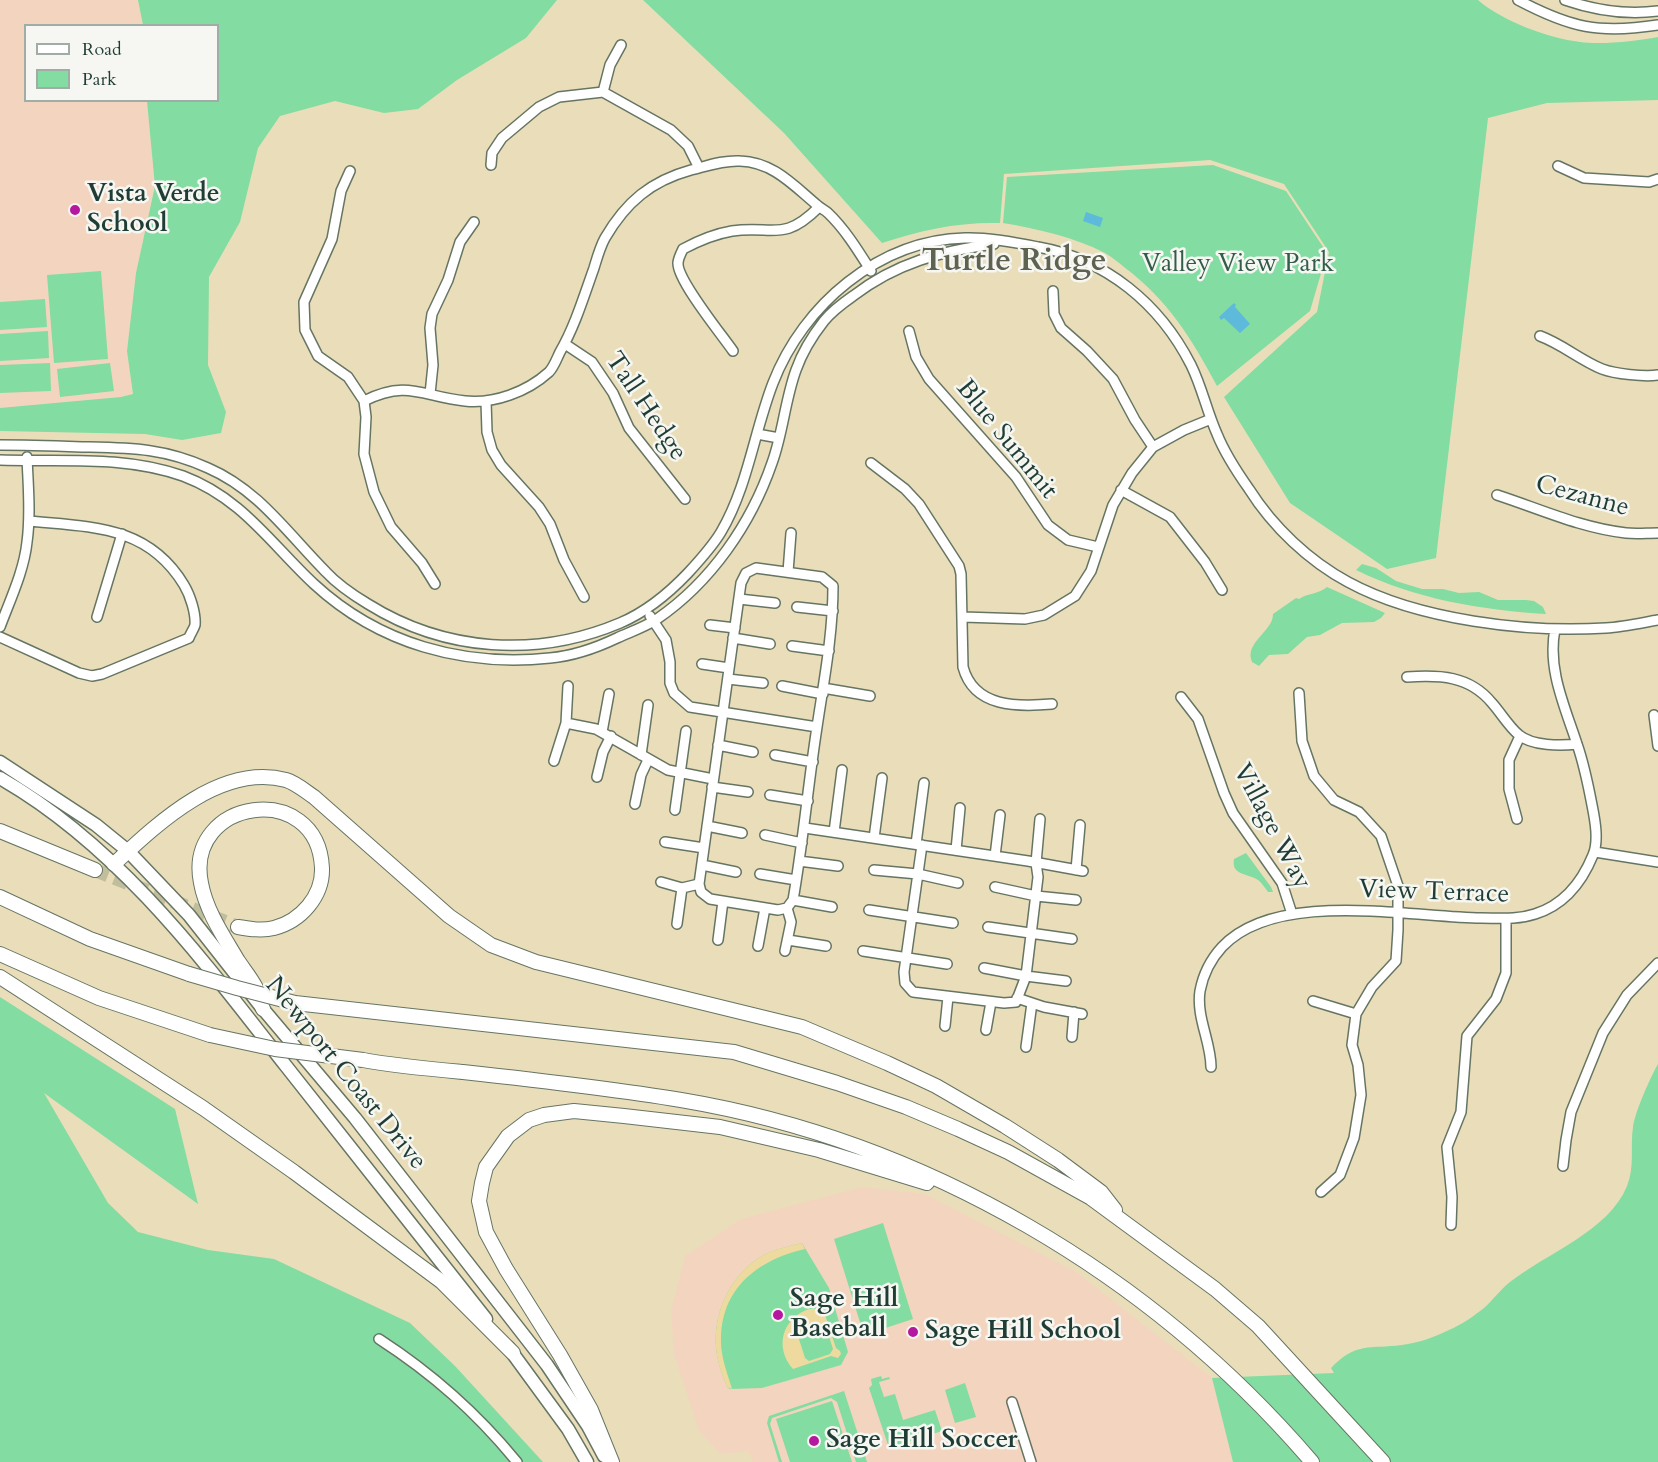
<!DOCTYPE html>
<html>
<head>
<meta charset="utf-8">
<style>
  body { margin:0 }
  #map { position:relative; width:1658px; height:1462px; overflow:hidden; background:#e9deb9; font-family:Cardo,serif }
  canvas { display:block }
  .legend { position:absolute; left:24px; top:24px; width:195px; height:78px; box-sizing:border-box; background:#f6f6f2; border:2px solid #a0aca6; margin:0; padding:8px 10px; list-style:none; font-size:18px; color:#1f3d34 }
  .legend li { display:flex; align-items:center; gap:12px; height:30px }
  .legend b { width:30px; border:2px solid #a0aca6 }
</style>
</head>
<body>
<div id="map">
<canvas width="1658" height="1462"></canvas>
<ul class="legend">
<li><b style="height:8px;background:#fff"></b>Road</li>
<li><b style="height:16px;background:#83dca1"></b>Park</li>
</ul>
</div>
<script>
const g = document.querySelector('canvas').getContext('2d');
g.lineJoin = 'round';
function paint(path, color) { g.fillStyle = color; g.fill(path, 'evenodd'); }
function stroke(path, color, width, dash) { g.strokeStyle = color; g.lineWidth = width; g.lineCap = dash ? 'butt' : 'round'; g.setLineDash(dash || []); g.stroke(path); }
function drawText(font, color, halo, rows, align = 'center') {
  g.font = font + ' Cardo,serif'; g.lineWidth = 5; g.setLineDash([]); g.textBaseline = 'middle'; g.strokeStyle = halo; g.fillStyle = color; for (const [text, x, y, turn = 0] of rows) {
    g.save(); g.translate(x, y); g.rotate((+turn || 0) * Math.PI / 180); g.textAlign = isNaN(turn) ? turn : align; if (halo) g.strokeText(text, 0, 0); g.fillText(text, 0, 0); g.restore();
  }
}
paint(new Path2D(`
  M0,0H138L143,25L26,26V100L147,101L155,186L136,273L127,351L133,394L121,397L50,405L0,408Z
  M862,1187L925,1194L1076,1272L1212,1378L1233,1462H753L748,1451L720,1454L699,1431L674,1355L671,1310L685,1256L741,1219Z`), '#f3d4bf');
paint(new Path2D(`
  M138,0H557L526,38L457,80L418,109L384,113L335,101L280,116L258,148L240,222L209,277L208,365L226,412L221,433L182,440L145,434L0,431V408L121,397L133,394L127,351L136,273L155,186L147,101L218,100V26L143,25Z
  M643,0H1478C1502,21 1548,38 1580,42C1602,45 1636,41 1658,37V100L1547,103L1488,118L1436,558L1387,569L1290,503L1224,397L1317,312L1329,252L1284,184L1210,160L1004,174L1000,223C957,222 922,230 882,243L784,133Z
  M1213,165L1286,191L1327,253L1310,311L1217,386C1192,339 1168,300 1124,267C1118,262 1112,257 1105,253C1074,237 1038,229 1003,223L1007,177Z
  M101,271L108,359L54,363L47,275Z
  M45,299L47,327L0,330V302Z
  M48,331L49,358L0,361V334Z
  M50,363L51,391L0,393V365Z
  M110,363L114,391L60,397L57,369Z
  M1362,564L1376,568L1396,581L1422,589H1443L1459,593L1479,592L1498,600H1526L1534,601L1543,607L1546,614C1481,610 1415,599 1356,570Z
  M1327,587L1385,613L1381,618L1374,622L1342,623L1320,635L1307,637L1288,654L1269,655L1259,666L1252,662C1244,642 1273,632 1273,614L1296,598L1299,599C1308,593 1319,594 1327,587Z
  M1246,853L1271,887L1273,892H1268C1265,888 1262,883 1258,880C1248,873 1231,876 1234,859Z
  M0,997L175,1109L198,1204L44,1093L108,1203L138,1232L208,1250L274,1259L410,1323L455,1366L543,1462H0Z
  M1658,1064V1462H1233L1212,1378L1334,1373L1331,1368C1356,1342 1369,1349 1402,1345C1418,1343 1435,1337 1449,1330C1461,1325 1474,1316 1484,1308C1493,1300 1500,1290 1510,1282C1547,1253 1609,1231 1627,1186C1635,1167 1630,1147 1633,1127C1635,1112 1650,1078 1658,1064Z
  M883,1223L913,1319L864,1335L834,1239Z
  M802,1243L829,1288L848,1352L841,1365L762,1388L730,1389L727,1387C722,1374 717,1361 716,1347C713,1309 734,1268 770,1252C780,1248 791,1246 802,1243Z
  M881,1376L882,1379L889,1377L890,1379L879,1382L884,1397L895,1394L903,1420L935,1410L942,1431L889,1448L869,1388L872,1385L871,1379Z
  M965,1383L976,1417L955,1423L945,1390Z
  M844,1391L867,1462H856L837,1402L831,1398L772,1418L770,1424L782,1462H779L767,1423L769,1416Z
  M832,1401L852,1462H790L776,1419Z`), '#83dca1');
paint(new Path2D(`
  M802,1243L805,1249C752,1261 715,1295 722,1353C724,1366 729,1378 732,1389L727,1387C722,1374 717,1361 716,1347C713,1309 734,1268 770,1252C780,1248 791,1246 802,1243Z
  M809,1309H823L836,1348L840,1351L841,1354L838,1358L831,1356L793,1369C774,1348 782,1318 809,1309ZM822,1325L826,1327L833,1349L830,1354L809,1361L805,1358L798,1336L800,1332Z`), '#eeda9e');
paint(new Path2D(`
  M1086,212L1103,218L1100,227L1083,221Z
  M1234,303L1236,305L1235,307L1250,324L1240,333L1224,318L1221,320L1219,317Z`), '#5dbadb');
stroke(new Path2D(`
  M95,870L238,927`), '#c1be9e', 14, [14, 7]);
const minor = new Path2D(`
  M1518,0C1571,28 1599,34 1658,25
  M1565,0C1594,10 1627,15 1658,11
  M603,92L610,65L621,45
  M491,165L492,153L502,138L539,107L559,97L603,92L671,130L688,146L699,168
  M1558,166L1584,178L1649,182L1658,179
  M350,171L341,191L332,239L304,302L305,330L318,356L348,377L364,401L366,417L364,454L374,492L391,527L422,563L435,584
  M1053,291L1054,314L1061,328L1087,351L1113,379L1135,420L1153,447
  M909,331L916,357L929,379L1016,477L1048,525L1068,540L1098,547
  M1540,336C1562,344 1580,360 1602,369C1615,374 1645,377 1658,375
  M565,344L592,362L613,393L629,428L685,499
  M733,351C722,335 677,280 678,263C678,259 681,253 683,249C698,241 714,234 732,231C773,225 783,243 819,207
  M430,394L433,365L430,328L432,314L448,280L460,242L474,222
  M364,401C408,379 423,397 465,401C494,404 527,392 549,372C554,367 557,358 560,352C575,326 584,296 594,268C597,258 600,247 605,238C626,202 651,181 691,170C707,166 723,160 740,161C773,162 793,185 817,205C820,208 825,210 828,213C845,229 859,252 871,271
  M486,401L487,432L492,450L501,465L539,507L550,524L564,560L584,597
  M757,434L779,438
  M0,445C28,445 56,446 85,447C131,448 164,448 208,468C259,490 288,534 326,572C338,585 353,595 368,604C445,652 537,658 620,623C646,612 669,593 688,573C700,560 712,547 721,532C748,486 754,432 773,383C803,305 879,240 965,238C988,237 1014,242 1038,247C1106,259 1160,304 1191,365C1202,387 1207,412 1217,434C1225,454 1237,472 1249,489C1273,527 1309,561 1348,582C1418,620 1527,633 1606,628C1623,627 1641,623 1658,620
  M0,460C61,462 124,455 183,476C242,498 271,544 314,584C379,644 463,667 550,658C572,656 596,648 617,638C630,632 645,627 657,619C711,582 751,524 772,463C783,433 785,400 796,370C802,353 813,335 824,321C832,311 843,303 853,296C896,263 941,251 994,244
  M871,463L905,489L919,504L959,566L961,574L963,667C974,708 1018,707 1052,704
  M1121,490L1170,517L1205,562L1222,590
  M1497,495C1540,509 1581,528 1626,533C1636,534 1647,533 1658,533
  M756,568L822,577L833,586C833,634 824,680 817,727C808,785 803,843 793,900L787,908L778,910L710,899L701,892L699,884L741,583L746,573Z
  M788,572L791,533
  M739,599L775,603
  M797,607L833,611
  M650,616L666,640L670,662V683L674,693L690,707L817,727
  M97,617L122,534
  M963,617L1025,619L1044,615L1075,596L1091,571L1113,505L1132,473L1153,447L1184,430L1211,419
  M710,625L735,628
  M0,627C10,600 24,571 27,542C31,514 28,485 27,457
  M0,637L79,673L92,676L102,674L189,638C190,634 194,629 195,625C196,613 190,595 184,585C148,525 91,527 29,521
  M733,638L770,644
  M792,646L829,651
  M702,664L729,668
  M1407,677C1439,675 1469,675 1492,703C1501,713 1509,727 1519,735C1532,746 1561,746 1577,744
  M728,679L763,683
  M782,686L823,694
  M823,688L870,696
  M1299,693L1302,741L1314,776L1334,800L1359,812L1381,836L1398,886V930L1396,961L1372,987L1356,1014L1352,1045L1358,1065L1361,1095L1354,1138L1340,1175L1321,1192
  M1181,697L1198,719L1224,793L1233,813L1282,883L1292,914
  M1654,715L1658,746
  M566,723L596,729L668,770L713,779
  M602,732L609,694
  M718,745L753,752
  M641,755L648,705
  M775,755L813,762
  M554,761L566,723L568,686
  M597,777L603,752L611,736
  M712,787L748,792
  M770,795L808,801
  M635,804L641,775L648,760
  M675,810L686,731
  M1517,819L1509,789V760L1520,736
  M707,826L742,833
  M805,828L1028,861L1083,871
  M834,832L842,770
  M765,835L802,843
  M874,838L882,778
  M665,842L704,848
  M916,844L924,783
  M922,845L904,972L905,983L913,992L1004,1003L1016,1002L1026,976L1038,877L1036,863L1040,819
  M956,850L960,808
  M1595,852L1658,862
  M995,856L1000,815
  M799,861L838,866
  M702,865L736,872
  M874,870L918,874L958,883
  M1076,870L1080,825
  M760,874L796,880
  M661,882L682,888L699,884
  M995,887L1036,896L1076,900
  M793,900L832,907
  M869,910L953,923
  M677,924L682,888
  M988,927L1072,939
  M718,940L723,901
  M788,940L826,946
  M758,946L765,908
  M785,951L791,922L787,908
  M863,951L947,964
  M984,968L1026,976L1066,981
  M1017,998L1044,1007L1082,1014
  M1313,1001L1356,1014
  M945,1026L948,997
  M986,1030L991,1002
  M1072,1037L1074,1012
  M1026,1047L1032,1003
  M1211,1067C1211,1042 1196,1017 1200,991C1203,975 1211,959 1222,947C1276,889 1409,917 1481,918C1499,918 1517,920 1535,914C1564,905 1582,882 1593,855C1599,841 1595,820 1592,805C1588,784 1584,764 1577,744C1565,707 1547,669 1555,629
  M1563,1166L1566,1140L1571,1112L1603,1033L1627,995L1658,963
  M1451,1225L1452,1197L1447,1147L1461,1112L1467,1036L1496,999L1506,973V919
  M379,1339C433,1374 476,1412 517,1462
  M1012,1402L1031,1462`);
const major = new Path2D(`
  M0,762L96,825L128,851L189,915L263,1009L355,1118L547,1365L588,1426L604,1456
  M0,778C119,846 203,960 286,1066C353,1150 419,1235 486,1319
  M508,1347L568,1429L587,1462`);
const highway = new Path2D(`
  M0,831L95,870
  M114,864C158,823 221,763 286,780C296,783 305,791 314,797L449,916L491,945L536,962L802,1027L887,1063L936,1086L1005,1126L1058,1160L1101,1192L1115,1210
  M0,897L90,939L189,974
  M238,927C250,929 262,931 274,928C301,921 323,896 322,868C318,779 184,798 201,883C206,911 224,937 238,961C244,970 251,978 256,988C259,995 260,1002 263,1009
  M0,954L99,998L210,1035
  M0,977L203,1108L294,1172L442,1282L513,1353
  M295,1003L734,1052L837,1083L906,1107L958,1129L1008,1152L1091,1198L1215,1289L1258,1326L1383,1462
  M363,1060C396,1066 430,1069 463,1072C536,1080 609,1088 681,1100C925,1141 1151,1274 1312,1462
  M612,1462L591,1410L560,1355L506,1269L486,1232L479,1201L482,1183L486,1167L508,1136L529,1120L544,1115L574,1111L624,1116L720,1127L819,1150L927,1183`);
stroke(minor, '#667563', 12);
stroke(major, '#667563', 15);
stroke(highway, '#667563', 16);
stroke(minor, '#fff', 9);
stroke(major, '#fff', 12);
stroke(highway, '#fff', 14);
const highwayBridge = new Path2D(`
  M189,974L237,988L295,1003
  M210,1035L275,1049L363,1060`);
stroke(highwayBridge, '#667563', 16, []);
stroke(highwayBridge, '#fff', 14);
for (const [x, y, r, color] of [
  [75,210,6,"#b5179e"],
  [778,1315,6,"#b5179e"],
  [913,1332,6,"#b5179e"],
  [814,1441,6,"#b5179e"]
]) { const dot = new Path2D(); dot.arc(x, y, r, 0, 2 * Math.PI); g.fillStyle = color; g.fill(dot); stroke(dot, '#f6f6f2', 2); }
drawText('bold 26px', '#1f3d34', '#f6f6f2', [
  ["Vista Verde",87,195],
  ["School",87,225],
  ["Sage Hill",790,1300],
  ["Baseball",790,1330],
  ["Sage Hill School",925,1332],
  ["Sage Hill Soccer",826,1441]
], 'left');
drawText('26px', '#335d4a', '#f6f6f2', [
  ["Valley View Park",1238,265]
]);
drawText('26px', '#1f3d34', '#f6f6f2', [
  ["Tall Hedge",645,407,56],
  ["Blue Summit",1006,440,51],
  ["Cezanne",1582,497,15],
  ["Village Way",1271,827,62],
  ["View Terrace",1434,893,2],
  ["Newport Coast Drive",345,1074,51]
]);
drawText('bold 32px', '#5e6250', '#f6f6f2', [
  ["Turtle Ridge",1014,263]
]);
</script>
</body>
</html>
